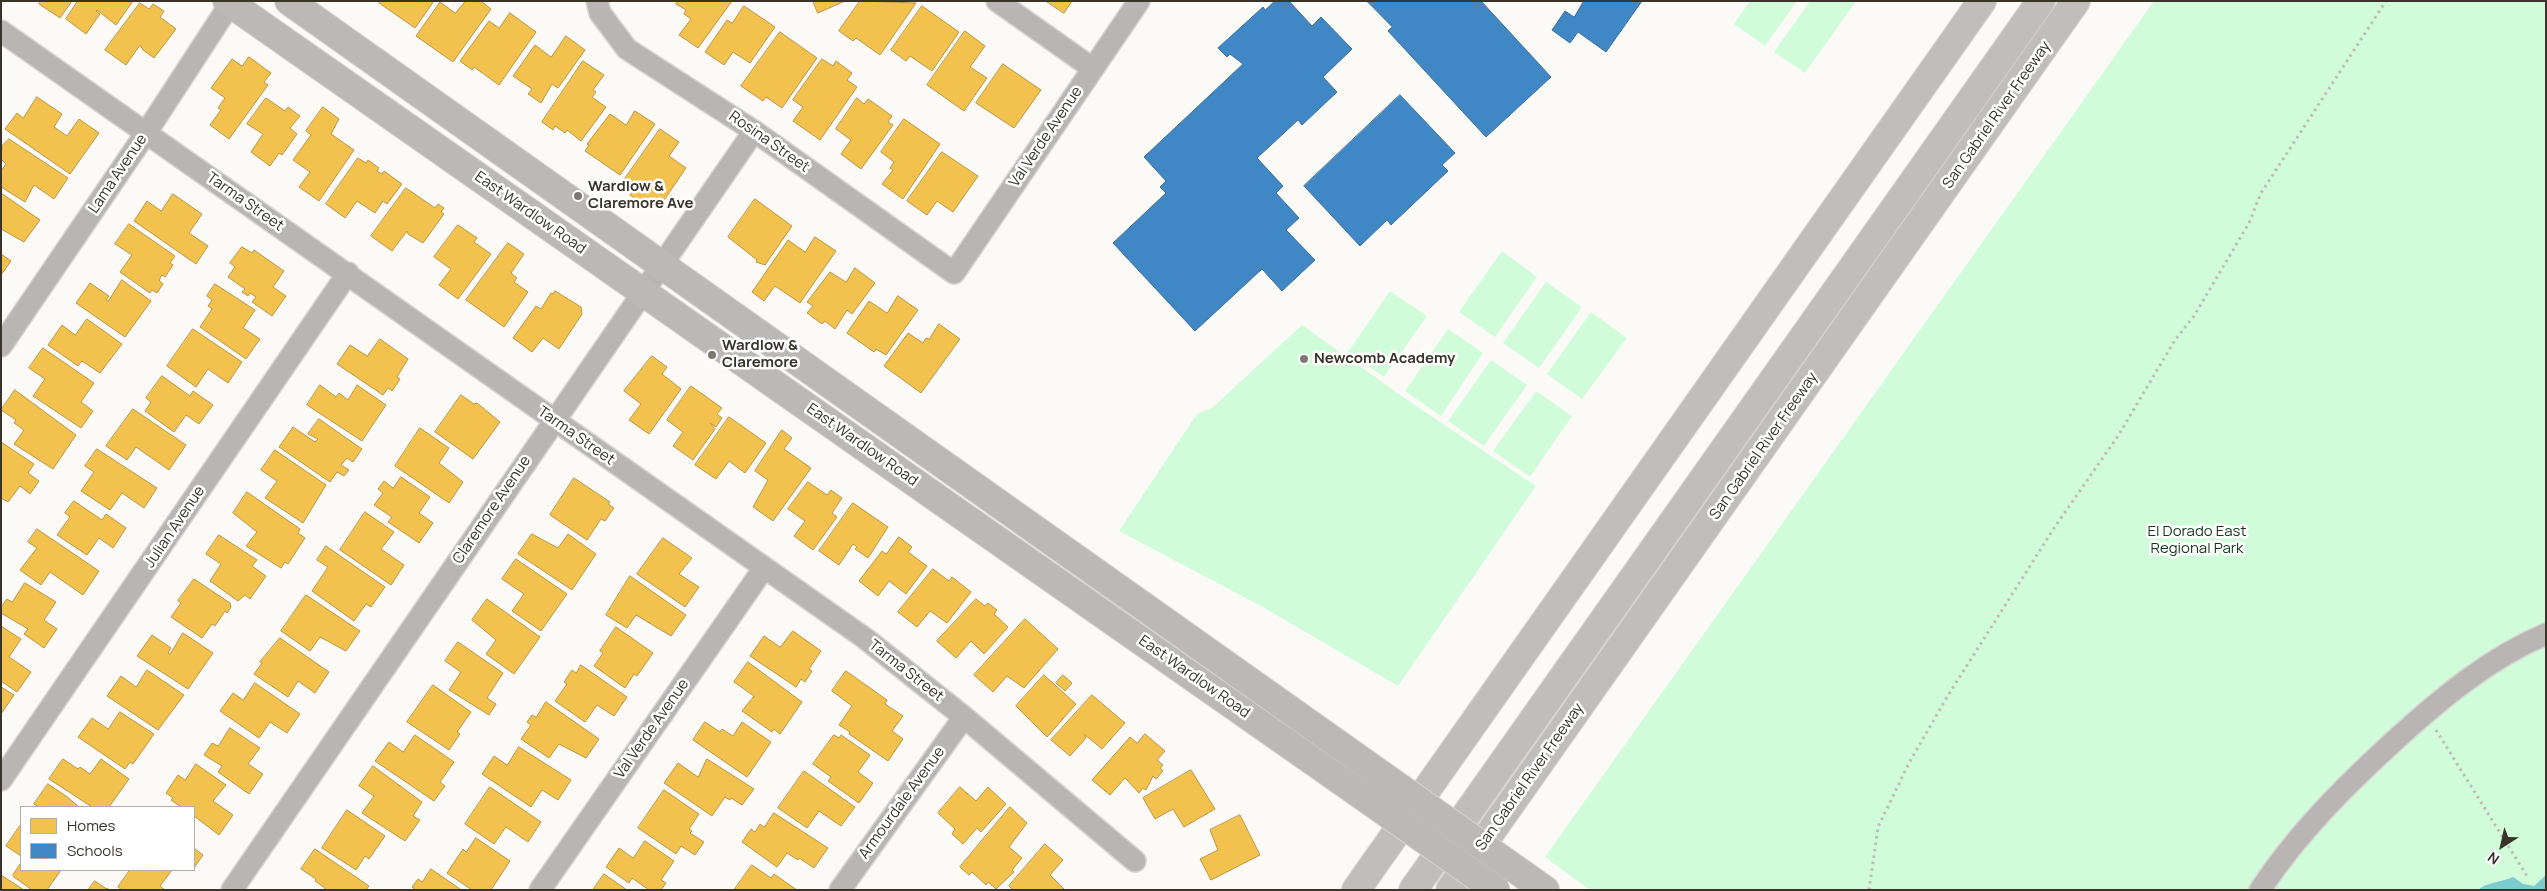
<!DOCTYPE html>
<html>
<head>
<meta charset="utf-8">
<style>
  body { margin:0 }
  #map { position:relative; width:2547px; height:891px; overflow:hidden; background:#fcfaf7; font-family:Manrope,sans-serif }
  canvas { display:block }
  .frame { position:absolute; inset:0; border:2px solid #39332a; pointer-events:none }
  .legend { position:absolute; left:20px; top:806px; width:175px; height:65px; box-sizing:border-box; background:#fff; border:1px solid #b0adaa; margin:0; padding:6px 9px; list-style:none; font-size:15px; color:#39332a }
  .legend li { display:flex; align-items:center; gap:10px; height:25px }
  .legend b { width:25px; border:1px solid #b0adaa }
  .north { position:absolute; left:2477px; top:821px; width:50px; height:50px; -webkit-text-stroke:4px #fff; paint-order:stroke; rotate:215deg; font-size:14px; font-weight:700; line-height:20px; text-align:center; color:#39332a }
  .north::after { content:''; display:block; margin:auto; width:18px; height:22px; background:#39332a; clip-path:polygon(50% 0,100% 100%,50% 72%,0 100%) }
</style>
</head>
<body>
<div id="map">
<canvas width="2547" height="891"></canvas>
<div class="frame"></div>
<ul class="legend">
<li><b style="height:14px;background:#f2c14e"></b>Homes</li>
<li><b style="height:14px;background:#3f88c5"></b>Schools</li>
</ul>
<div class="north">N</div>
</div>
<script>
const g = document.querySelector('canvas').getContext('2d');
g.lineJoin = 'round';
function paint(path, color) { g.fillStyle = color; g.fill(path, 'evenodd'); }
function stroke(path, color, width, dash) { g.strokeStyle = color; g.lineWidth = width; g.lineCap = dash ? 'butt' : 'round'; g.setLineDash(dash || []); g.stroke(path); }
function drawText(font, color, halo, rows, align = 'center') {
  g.font = font + ' Manrope,sans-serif'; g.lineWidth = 5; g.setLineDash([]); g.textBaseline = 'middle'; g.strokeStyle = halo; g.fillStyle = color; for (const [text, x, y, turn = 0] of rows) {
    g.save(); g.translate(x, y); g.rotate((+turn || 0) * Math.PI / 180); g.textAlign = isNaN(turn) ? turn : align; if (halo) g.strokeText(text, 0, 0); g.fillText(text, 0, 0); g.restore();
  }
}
paint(new Path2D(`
  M1750,1H1797L1765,46L1734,24Z
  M1810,1H1856L1805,73L1774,52Z
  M2154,1H2546V890H1590L1545,857Z
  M1502,251L1537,277L1495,337L1459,312Z
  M1546,282L1582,307L1539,368L1503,343Z
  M1390,291L1427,316L1384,377L1348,352Z
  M1591,312L1627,338L1582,399L1547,374Z
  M1302,325L1403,397L1536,486L1398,686L1261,606L1119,531L1197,414L1212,408Z
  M1448,329L1483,353L1441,416L1405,391Z
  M1491,360L1527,385L1484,446L1448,421Z
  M1536,391L1572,416L1530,477L1493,451Z`), '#d1fcd9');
paint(new Path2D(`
  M2546,875V890H2478C2487,882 2502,882 2513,877L2523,884L2534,886Z`), '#7ccbce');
const homes = new Path2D(`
  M41,1H72L60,18L39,4Z
  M78,1H133L116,25L97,10L96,11L100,14L86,34L66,19Z
  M380,1H434L415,28L379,3Z
  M466,1H481L491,9L453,62L416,36L440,2L455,13Z
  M678,1H732L698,48L679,35L691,19L684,14L686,10L676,4Z
  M813,1H845L818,13Z
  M860,1L916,3L880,55L856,38L853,41L839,31Z
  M1046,1H1072L1064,13Z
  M140,3L149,9L153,4L164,11L160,17L176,29L154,58L143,50L140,45L126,65L105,50Z
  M744,6L775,27L750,63L733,52L724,65L705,52L727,20L732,23Z
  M922,6L959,32L932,71L910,56L906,61L891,50Z
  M510,13L536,32L499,85L474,67L472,70L460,61L489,21L499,28Z
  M965,31L985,46L970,67L987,78L964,111L927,85Z
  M780,32L817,58L782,108L766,97L763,101L741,86Z
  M566,36L585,50L558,88L552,84L541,103L528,94L532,89L513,76L535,45L551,57Z
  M249,57L271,73L264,82L268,85L229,139L210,125L221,110L218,108L225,98L211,88L232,59L242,66Z
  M822,59L833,66L836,61L852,73L847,80L857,87L820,140L793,121L803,107L793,100Z
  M583,61L604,75L593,90L596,92L592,97L606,107L581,141L567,130L565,133L555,126L553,130L542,122Z
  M1003,64L1041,90L1014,128L976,103Z
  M37,97L62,114L54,127L67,136L79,119L99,133L70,174L5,129L17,113L23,118Z
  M266,98L285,111L288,107L300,116L290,128L297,134L282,155L279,153L270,166L251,152L263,134L247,124Z
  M857,98L864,104L868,99L892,116L888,122L893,125L861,169L841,154L851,140L836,129Z
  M323,107L339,119L331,134L354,150L319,201L299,187L310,172L293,160L311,135L306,131Z
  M635,111L655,124L620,175L585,151L589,145L587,144L610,114L626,125Z
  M904,119L940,144L903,199L882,184L893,170L890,168L894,162L881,152Z
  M660,129L679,142L669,156L686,168L658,209L648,202L645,206L630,195L635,188L624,180Z
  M9,139L68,178L54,199L34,185L25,202L1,187V171L6,164L1,159L2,146Z
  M942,152L978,176L953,212L937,201L927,215L907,201Z
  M358,158L366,163L368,160L379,168L377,171L382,174L384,171L402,184L387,204L383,201L375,213L357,201L345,218L326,204Z
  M406,188L435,208L438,204L444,208L441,212L444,214L423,243L408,234L407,231L392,251L371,236Z
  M1,193L40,220L24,242L1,229Z
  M173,194L202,214L189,233L208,246L196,264L134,221L147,201L161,211Z
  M755,199L792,226L765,265L756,262L757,260L728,237Z
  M129,224L175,256L170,263L173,265L165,277L162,275L159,280L163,284L157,293L152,290L150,293L120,272L132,255L115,244Z
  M458,225L477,238L474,242L491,254L458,299L439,285L451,269L434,257Z
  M815,237L836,251L800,303L775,286L764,301L752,292L788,240L805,252Z
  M508,243L524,254L511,273L517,278L514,282L528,292L504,327L466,300Z
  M242,247L252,253L254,250L284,271L273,287L286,296L272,316L252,302L256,297L250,293L248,296L242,292L245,289L228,277L235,267L230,263Z
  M1,254L11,261L1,275Z
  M855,268L875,283L852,314L847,310L835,329L825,321L822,324L807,313L813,306L807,302L830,272L846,282Z
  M122,280L151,301L125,337L76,303L90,283L109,296L106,300L108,301Z
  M215,284L255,310L243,328L260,339L246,359L200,327L212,309L208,306L212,300L207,296Z
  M555,291L581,307L582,314L559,349L543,338L532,352L513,338L536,306L541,309L551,293L553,294Z
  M898,296L918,310L886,355L876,349L874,352L847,333L869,301L887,313Z
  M87,319L122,344L100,373L82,361L78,366L48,345L62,325L75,335Z
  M939,324L960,339L921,393L884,366L908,333L923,343L926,338L929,339Z
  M193,329L242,362L228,383L208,369L196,387L167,366Z
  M380,339L408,359L397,377L400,379L392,391L388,388L383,395L337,364L350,345L367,356Z
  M43,348L94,383L81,402L93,411L81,428L33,396L45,379L29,368Z
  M652,356L667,367L662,374L681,389L649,434L629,420L641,404L624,391Z
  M162,376L190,396L193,391L213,405L199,424L186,415L174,432L145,411L151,402L146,398Z
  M320,385L336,397L339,393L348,400L357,385L386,405L362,441L307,405Z
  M691,386L722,408L717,414L722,418L716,427L710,423L715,429L693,460L673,446L683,432L667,420Z
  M15,390L76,435L53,469L14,444L24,430L14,423L16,420L1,410Z
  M461,395L474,404L477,403L500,422L473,459L435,432Z
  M133,409L186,445L169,470L136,447L127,460L106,446Z
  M729,417L766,443L745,473L729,461L716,479L695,465Z
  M319,419L362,449L353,462L347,458L341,465L349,470L344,476L337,472L330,482L279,447L293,427L315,442L318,439L308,434Z
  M420,428L449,448L439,463L463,482L449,503L395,466Z
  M782,430L792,438L784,449L811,468L773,521L753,507L768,480L755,471Z
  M1,442L34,464L28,473L39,481L30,494L20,486L8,502L1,498Z
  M97,449L157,488L144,508L122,493L110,510L81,491L94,472L85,466Z
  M275,450L326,485L303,523L265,498L277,481L261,470Z
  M401,477L430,497L419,513L433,523L419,543L388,522L392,517L374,505L383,493L378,489L384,481L393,488Z
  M574,478L610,502L608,504L614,508L605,521L601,519L587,540L550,515Z
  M808,482L827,495L831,490L842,498L832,513L837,517L813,550L794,536L805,521L788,509Z
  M247,492L300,529L298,533L305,538L288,564L285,562L281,568L246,546L257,532L233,513Z
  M74,501L102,520L106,514L126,528L113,548L99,538L87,555L57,535L70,517L65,513Z
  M853,503L888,527L868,558L855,549L857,547L853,544L839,565L819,551Z
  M365,512L394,532L381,549L404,565L391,585L340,550Z
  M37,529L99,571L83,595L50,572L41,585L20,570L37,548L28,542Z
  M532,534L558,548L568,534L596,554L572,590L518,554Z
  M219,535L257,560L252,566L266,576L250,599L245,595L238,601L210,581L221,564L206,554Z
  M899,537L912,547L908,552L927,566L906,594L889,581L878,596L859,581L882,551L886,554Z
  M663,538L692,558L679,574L699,587L685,607L637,574Z
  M326,546L385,587L371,607L366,604L354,621L312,591L328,567L317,560Z
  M516,559L567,594L541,631L512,611L524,594L502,579Z
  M933,569L949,581L952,577L971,592L947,623L930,611L917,627L898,612Z
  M630,576L686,615L671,636L636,615L627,628L606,615Z
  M194,579L230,603L231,607L227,613L225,611L215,626L212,624L202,638L171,617L181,603L178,601Z
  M25,583L56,602L44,620L57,629L44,648L24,634L28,629L1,613V607L7,599L12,602Z
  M306,595L360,631L346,651L320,637L310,651L281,631Z
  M487,599L540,637L514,674L486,654L496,640L472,620Z
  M976,599L985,606L988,603L997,610L994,614L1008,627L984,654L971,641L956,658L937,641Z
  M1025,619L1058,649L1024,688L1007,676L993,692L974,675Z
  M1,626L21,639L9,657L31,672L17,692L1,681Z
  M616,627L653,653L637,676L634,674L625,688L594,666L603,653L600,651Z
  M793,631L821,651L809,669L812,671L805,682L801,679L796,687L750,656L764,636L780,647Z
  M183,633L213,653L188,689L137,656L152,635L171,648L168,653L170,654Z
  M280,638L329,672L315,693L298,681L288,697L254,674L262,663L260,662Z
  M458,642L503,673L487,698L496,704L489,715L449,690L461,672L445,661Z
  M748,662L802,702L780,734L774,729L772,732L742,711L754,696L734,682Z
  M581,665L627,697L614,716L597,705L585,722L555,701L567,684L564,682L572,670L576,673Z
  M147,670L184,695L158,730L107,696L121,676L136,687Z
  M846,671L887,700L885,704L903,716L892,731L903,739L888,761L849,734L850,732L839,725L852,706L832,691Z
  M1044,675L1076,704L1047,737L1016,706Z
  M1063,675L1072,683L1065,691L1056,683Z
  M255,683L300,714L287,733L270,722L259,738L220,711L233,693L243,700Z
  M433,685L471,712L457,732L460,734L449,750L407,722Z
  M1,687L14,695L1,714Z
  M1092,695L1125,723L1102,749L1084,734L1086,738L1070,756L1051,740Z
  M546,702L599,739L586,758L559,744L549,758L521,739L531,725L527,722L532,715L536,717Z
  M120,712L154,734L133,764L130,762L125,769L78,737L92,718L108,729Z
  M705,722L720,732L722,729L733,736L742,722L771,742L747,777L693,740Z
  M230,728L260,748L248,764L263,774L249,794L218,772L222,766L204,755L212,743L218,746Z
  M1145,734L1165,751L1157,760L1163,765L1160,768L1163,771L1156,779L1153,776L1146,790L1143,788L1139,793L1125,778L1110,795L1092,780L1130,737L1137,743Z
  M415,735L454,762L440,782L445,786L434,801L375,761L389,742L403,752Z
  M834,735L839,738L841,735L870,755L858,772L873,783L859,803L828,781L831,777L813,764Z
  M519,747L571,780L558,800L542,790L531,807L482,774L494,756L507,765Z
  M63,759L78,769L80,767L90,774L101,759L129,779L109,807H92L49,779Z
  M707,759L754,789L742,805L731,798L730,800L725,797L712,816L664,783L678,763L698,777Z
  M196,764L226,785L213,801L233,815L219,835L194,816V807H181L171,800L173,798L166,793L178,775L185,780Z
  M373,766L422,802L413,816L420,820L405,841L362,813L374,796L359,786Z
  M1191,770L1215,809L1184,827L1173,809L1155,819L1143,798Z
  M804,771L855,807L841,826L819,811L807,828L778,808Z
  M48,784L66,796L79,807H39L34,804Z
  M490,787L541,822L528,842L506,827L494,844L465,824Z
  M960,787L976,801L988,787L1006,804L981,832L977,828L963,844L952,834L955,829L938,813Z
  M664,790L699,814L689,829L692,831L690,833L704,842L695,855L681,846L676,854L638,828Z
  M1010,807L1027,823L1009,847L1022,858L1012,870L1014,872L996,889L988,882L986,885L972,872L969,875L960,867Z
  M347,810L385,836L369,859L365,856L356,870L322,848Z
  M774,813L828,848L814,868L799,858L798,860L787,853L777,867L742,842L751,829L755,832L760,824L764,827Z
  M1240,815L1260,855L1211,880L1200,859L1218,850L1210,830Z
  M20,826L21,827V856L6,846Z
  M476,838L510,861L491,890H472L447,873L463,849L466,852Z
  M645,841L674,861L661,880L666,883L661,890H649L632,878L629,883L606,867L619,848L633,858Z
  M1045,844L1063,860L1050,875L1065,890H1013L1009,886Z
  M194,848L203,855L194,868Z
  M315,849L369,886L366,890H324L325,888L315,881L316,879L301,869Z
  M21,863V870H61L47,890H32L14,877L13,875Z
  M752,865L771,878L774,874L797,890H734Z
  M431,869L460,889V890H416L412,887L418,879L422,882Z
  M130,870H172L160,886L165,890H122L118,887Z
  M604,874L627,890H593Z
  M1,875L24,890H1Z
  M95,881L105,888L111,890H88Z`);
paint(homes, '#f2c14e');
stroke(homes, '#ba9643', 1);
const schools = new Path2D(`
  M1275,1H1289L1312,26L1321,17L1352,49L1323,77L1337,92L1302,125L1298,120L1257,158L1283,186L1276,193L1299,218L1286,230L1315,260L1282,291L1262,269L1195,331L1113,243L1166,193L1160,187L1166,181L1144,157L1243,64L1230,54L1227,57L1218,48L1263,7L1265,10Z
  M1367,1H1481L1551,77L1486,137L1388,31L1392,27Z
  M1584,1H1642L1606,52L1578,32L1570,43L1552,30L1565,11L1574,17Z
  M1400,95L1455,153L1442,165L1448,171L1391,225L1387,220L1360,246L1304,186Z`);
paint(schools, '#3f88c5');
stroke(schools, '#3d6e96', 1);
const minor = new Path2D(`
  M597,1L600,13L627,49L754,131L954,273L1139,1
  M997,1L1092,68
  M1,31L866,639L964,717L1135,861
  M1,346L146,133L232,1
  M1,780L348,273
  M232,890L754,131
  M540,890L764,568
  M840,890L964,717
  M2260,890C2297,834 2343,788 2392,743C2438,701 2487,659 2546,634`);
const major = new Path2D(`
  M227,1L1357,792
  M289,1L1376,771
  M1521,873L1545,890`);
const highway = new Path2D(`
  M1356,890L1982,1
  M1413,890L2041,1
  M1450,890L2076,1`);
stroke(minor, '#d8d6d3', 24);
stroke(major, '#d8d6d3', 30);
stroke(highway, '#d8d6d3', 30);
stroke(new Path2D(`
  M2436,730L2527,876
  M1869,890L1878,827L1909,763L1947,697L2054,528L2118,436L2175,340L2194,316L2249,223L2261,193L2386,1`), '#bebbb9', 3, [2.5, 4]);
stroke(minor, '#b9b5b4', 21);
stroke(major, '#bcb8b6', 28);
stroke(highway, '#c0bdbb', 28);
const majorBridge = new Path2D(`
  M1376,771L1521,873
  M1357,792L1496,890`);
stroke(majorBridge, '#d8d6d3', 30, []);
stroke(majorBridge, '#bcb8b6', 28);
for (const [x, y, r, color] of [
  [578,196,5,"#7d7972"],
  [712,355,5,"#7d7972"],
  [1304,359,5,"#7d7972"]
]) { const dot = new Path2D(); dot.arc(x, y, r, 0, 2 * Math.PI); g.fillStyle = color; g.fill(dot); stroke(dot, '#fff', 2); }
drawText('15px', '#39332a', '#fff', [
  ["San Gabriel River Freeway",1997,115,-55],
  ["Val Verde Avenue",1046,137,-56],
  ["Rosina Street",769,142,35],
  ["Lama Avenue",118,174,-56],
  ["Tarma Street",245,202,35],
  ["East Wardlow Road",530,213,35],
  ["Tarma Street",576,436,35],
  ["East Wardlow Road",862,445,35],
  ["San Gabriel River Freeway",1764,446,-55],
  ["Claremore Avenue",492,510,-56],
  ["Julian Avenue",175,527,-56],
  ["Tarma Street",906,671,38],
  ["East Wardlow Road",1194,677,35],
  ["Val Verde Avenue",652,729,-55],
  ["San Gabriel River Freeway",1530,777,-55],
  ["Armourdale Avenue",902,803,-54]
]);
drawText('bold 15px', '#39332a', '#fff', [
  ["Wardlow &",588,187],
  ["Claremore Ave",588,204],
  ["Wardlow &",722,346],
  ["Claremore",722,363],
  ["Newcomb Academy",1314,359]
], 'left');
drawText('15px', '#13381f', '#fff', [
  ["El Dorado East",2197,532],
  ["Regional Park",2197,549]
]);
</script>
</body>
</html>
